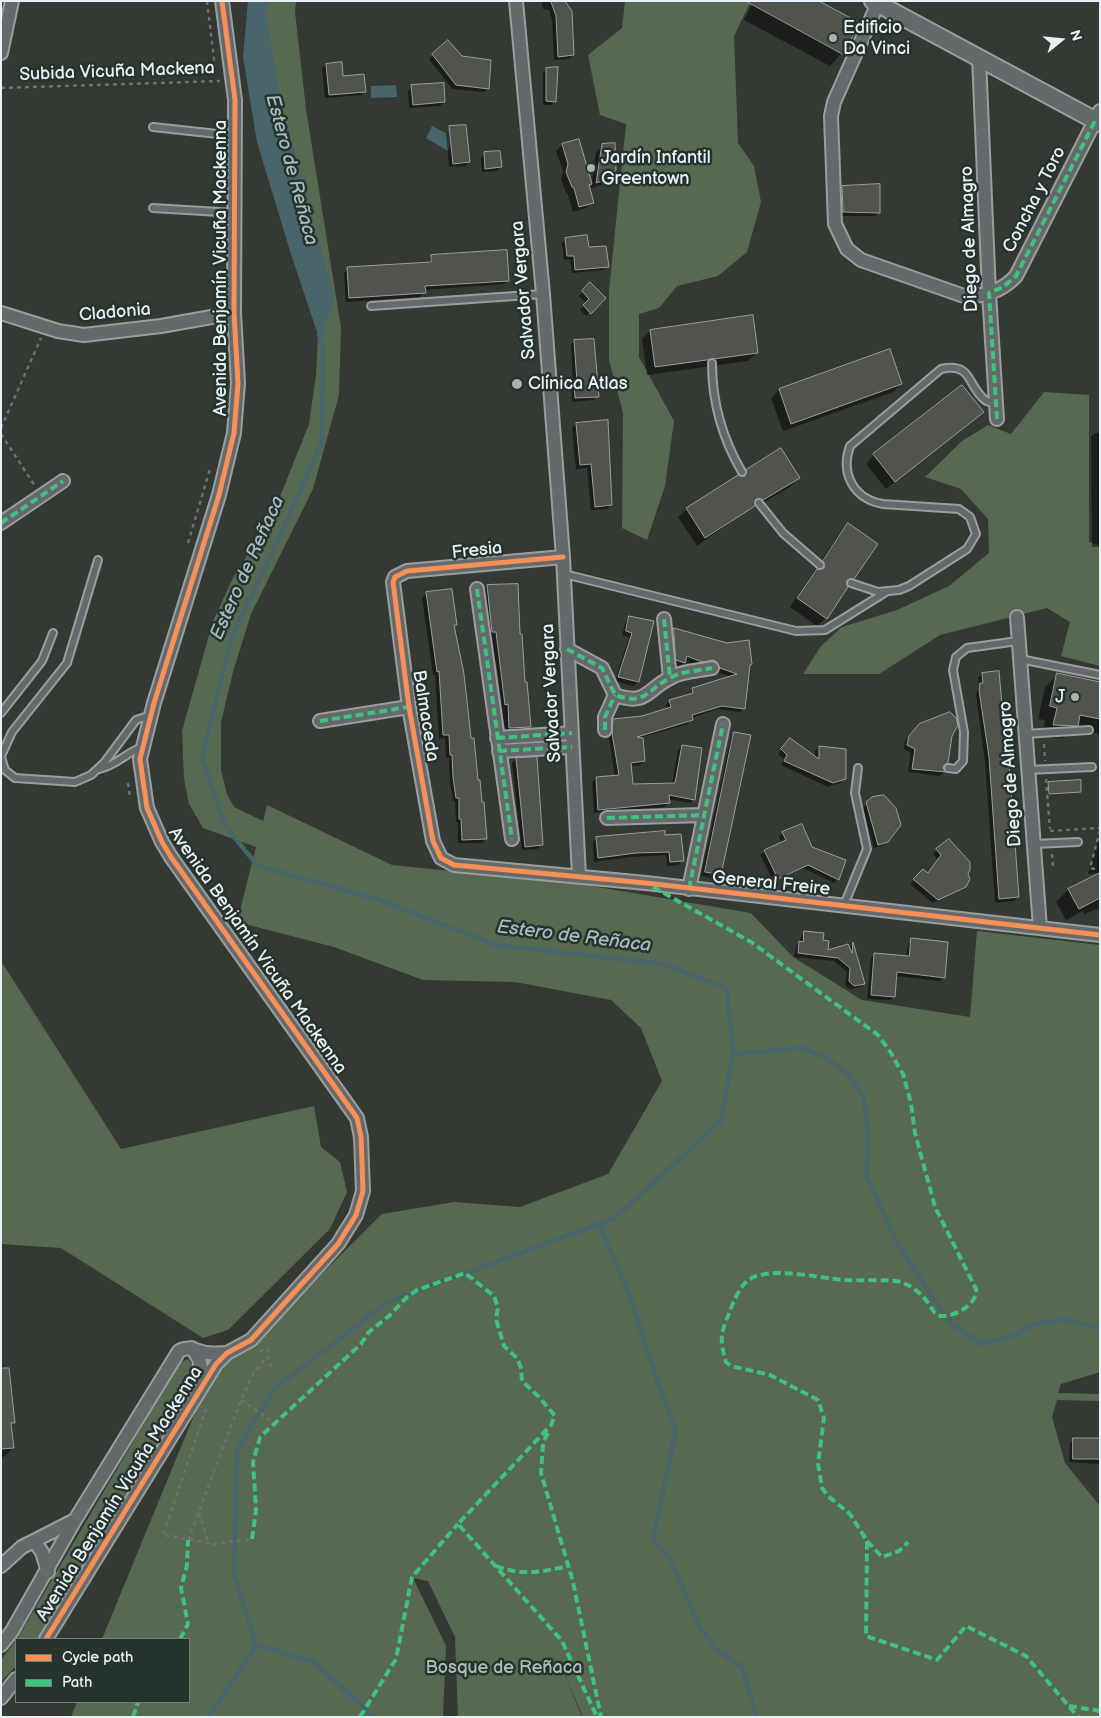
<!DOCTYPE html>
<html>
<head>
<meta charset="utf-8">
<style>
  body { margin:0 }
  #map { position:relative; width:1101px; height:1718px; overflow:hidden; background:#343934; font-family:"Balsamiq Sans",sans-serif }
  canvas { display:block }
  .frame { position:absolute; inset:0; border:2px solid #e8f1f8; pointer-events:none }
  .legend { position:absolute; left:15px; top:1638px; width:175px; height:65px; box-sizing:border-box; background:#26332d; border:1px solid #747f7e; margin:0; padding:6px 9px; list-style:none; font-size:15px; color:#e8f1f8 }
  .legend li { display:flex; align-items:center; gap:10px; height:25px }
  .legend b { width:25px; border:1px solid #747f7e }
  .north { position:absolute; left:1036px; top:15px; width:50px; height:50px; -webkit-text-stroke:4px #26332d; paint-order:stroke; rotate:73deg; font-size:14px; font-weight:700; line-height:20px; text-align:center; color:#e8f1f8 }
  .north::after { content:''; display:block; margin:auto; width:18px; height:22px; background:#e8f1f8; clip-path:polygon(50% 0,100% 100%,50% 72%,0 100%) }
</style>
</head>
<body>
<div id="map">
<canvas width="1101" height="1718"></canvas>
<div class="frame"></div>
<ul class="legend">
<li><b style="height:6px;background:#f78f57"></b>Cycle path</li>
<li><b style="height:6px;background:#40c37c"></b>Path</li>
</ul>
<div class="north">N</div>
</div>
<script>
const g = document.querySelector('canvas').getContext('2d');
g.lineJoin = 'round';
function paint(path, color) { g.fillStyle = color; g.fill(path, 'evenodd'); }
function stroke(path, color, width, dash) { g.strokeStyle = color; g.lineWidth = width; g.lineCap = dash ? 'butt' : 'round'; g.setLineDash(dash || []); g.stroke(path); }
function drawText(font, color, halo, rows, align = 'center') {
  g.font = font + ' "Balsamiq Sans",sans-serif'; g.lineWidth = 5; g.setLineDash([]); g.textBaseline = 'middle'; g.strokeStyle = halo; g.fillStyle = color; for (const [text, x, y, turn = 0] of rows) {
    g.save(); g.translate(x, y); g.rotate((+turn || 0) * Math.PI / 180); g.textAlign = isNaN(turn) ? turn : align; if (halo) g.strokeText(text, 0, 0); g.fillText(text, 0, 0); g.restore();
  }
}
paint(new Path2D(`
  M252,1H296L295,12L306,109L341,328L339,395L313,489L251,614L233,672L221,722V770L227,794L234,807L263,821L267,805L392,865L580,884L751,913L793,957L862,1000L970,1017L977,931L1100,945V1372L1061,1384L1058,1393L1100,1394V1401L1057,1400L1052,1417L1065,1463L1100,1506V1717H583L562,1668L582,1717H458L455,1637L428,1581L413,1578L446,1646L443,1717H71L77,1702H189V1639H102L204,1391L239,1344L276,1319L382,1214L454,1202L520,1207L608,1174L662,1081L641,1028L611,1000L515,982L423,980L334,947L237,922L256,847L203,828L189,804L184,779L182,731L213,621L233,578L273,514L309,424L316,375L318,336L314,294Z
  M625,1H751L734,36L738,143L754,166L761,202L747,252L718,276L677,286L659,308L639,314V357L674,421L665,486L647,540L622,528L623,413L609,360V291L626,124L600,115L588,55L622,28Z
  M1044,392L1089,395V542L1100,546V666L1061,656L1070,622L1047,608L940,635L879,674H803L821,646L842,627L897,610L949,586L989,553L988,519L961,489L925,477L962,441L988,425L1011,434Z
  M1,961L121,1149L314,1106L321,1147L340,1162L347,1192L330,1229L228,1330L203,1338L61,1248L1,1244Z
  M188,1359C196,1368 197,1375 192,1386L38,1639H17L180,1362Z
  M16,1640V1666L1,1682V1660Z`), '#576951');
paint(new Path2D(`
  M248,1H269L266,16L282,107L335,299L320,341L290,251L257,142L243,57Z
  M396,85L397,97L371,98V86Z
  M432,126L446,133L449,128L457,132L448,151L426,138Z`), '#49656c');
paint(new Path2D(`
  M542,1H565L573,55L569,59L554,60L552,20L549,10L543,9Z
  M754,1L842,53L830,66L744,20Z
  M433,55L488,88L484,92L452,89L429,59Z
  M326,65L342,77L365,91L361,95L325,98L322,69Z
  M547,69L555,101L551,105H543V73Z
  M412,87L444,102L440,106L409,108L408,91Z
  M450,128L469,162L465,166L449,167L446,132Z
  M562,145L591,184L588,187L592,202L586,208L573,212L568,194L566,193L561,179L563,171L556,151Z
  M603,145L610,177L604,184L591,188L596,152Z
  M485,154L501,167L497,171L482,172L481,158Z
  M842,188L879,212L875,216H839L838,191Z
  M566,239L588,249L607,266L603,270L572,273L570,259L564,260L562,243Z
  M431,256L508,280L504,284L424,290L420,297L346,302L344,273L348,269L428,263Z
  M590,284L604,298L586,316L580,310L586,303L579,296Z
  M650,331L757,352L748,361L647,375L642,339Z
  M575,341L597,396L593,400L572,402L571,388L573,385L571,345Z
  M901,384L893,392L783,431L771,398L779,390Z
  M982,412L886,489L866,464L874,455Z
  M576,424L611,505L607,509L591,510L587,468L576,469L572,428Z
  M1095,433H1100V547H1092L1091,437Z
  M747,471L799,478L790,487L754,508H751L697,546L678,517L687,509L741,477Z
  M848,525L853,578L826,618L817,626L790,607L840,533Z
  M487,587L518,636L530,727L526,731L505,732L496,660L494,661L492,636H488L484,591Z
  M426,594L456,624L453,626L486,839L482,843H458V822H456L455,801H453L450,782L449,758H446L445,738L439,739L435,675H433L422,598Z
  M630,617L652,622L638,682L634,686L615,681L629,637L622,635L626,621Z
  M675,629L748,667L744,708L740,712L718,709L691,718L688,724L642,737L644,761L640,765L630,766L632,786L672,784L678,750L682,746L694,799L690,803L668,799V803L664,807L594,813L592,782L596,778L615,777L609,738L610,724L614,720L643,717L667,710L666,705L670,701L689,696L692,689L732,677L686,661L680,666L673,664L671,633Z
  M982,674L1018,897L1014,901L995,903L985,762L976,695L979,685L978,678Z
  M1058,674L1100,689V734L1073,728L1064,738L1042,737L1045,720L1038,719L1045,687Z
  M915,730L951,736L942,767L944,772L940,776L908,772L911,753L904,749L905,741Z
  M735,733L720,875L716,879L701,876L731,737Z
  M787,744L815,758V751L819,747L845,750L844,779L840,783L828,787L781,765L784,759L778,754Z
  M535,758L541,845L537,849L522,850L512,763L516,759Z
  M1049,783L1080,791L1048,795Z
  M872,798L887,841L883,845L874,848L863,808Z
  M801,825L811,848L838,879L834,883L803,868L774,882L760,855L782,843L779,837L782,833Z
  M1100,833V873L1088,874Z
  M664,836L682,861L678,865L667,866L666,855L631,857L594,862L593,842L597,838Z
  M937,850L969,870L965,886L960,890L933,903L910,884L923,870L928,874L938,860L933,854Z
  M1100,874V908L1084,914L1083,911L1066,920L1056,902L1068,890Z
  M804,932L822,941L826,952L849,948L852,945L864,983L860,987L849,989L845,985L847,972L834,961L794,957L796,947Z
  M912,940L944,977L940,981L895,976L894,996L890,1000L867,999L871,958L875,954L906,957L908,944Z
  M4,1365L14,1423L10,1426L13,1448L1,1459V1366Z
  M1074,1439L1100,1440V1464L1069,1462L1070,1443Z`), '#0007');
stroke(new Path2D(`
  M733,1054L802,1048L827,1058L848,1074L864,1097L868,1134L867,1176L895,1239L949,1323L982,1344L1016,1335L1034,1324L1064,1320L1100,1328
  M599,1224L628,1291L659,1387L676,1429L653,1540L670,1559L699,1625L716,1650L742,1667L757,1717
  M256,1645L314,1662L374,1717
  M208,1717L256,1645L234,1574L237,1450L274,1389L387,1302L615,1218L721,1121L733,1054L727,988L662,964L496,945L380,900L258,866L225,826L202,757L231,638L282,532L322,442L323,349L319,335`), '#49656c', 4.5);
const building = new Path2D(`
  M551,1H565L572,11L574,55L558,57L556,16Z
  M746,1H819L860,23L843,54Z
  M448,40L462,56L491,60L489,89L456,85L432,54Z
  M342,62L343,76L364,74L366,92L329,95L326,64Z
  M558,67L556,102L546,101V68Z
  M444,83L445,102L413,105L411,85Z
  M466,125L470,162L453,164L449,126Z
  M579,139L592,184L589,185L594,203L579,207L574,188L572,187L566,172L568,164L562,144Z
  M615,143L616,170L611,178L596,183L602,144Z
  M500,151L502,167L485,169L484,152Z
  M880,184V213L843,212L842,186Z
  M587,235L589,247L606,246L609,267L575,270L574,256H567L565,238Z
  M507,250L509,281L425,286L426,293L349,298L347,267L431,262V255Z
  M590,282L606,298L591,314L583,305L589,299L582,291Z
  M753,315L758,353L655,367L650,330Z
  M594,339L599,397L575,398L574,382H577L574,340Z
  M890,349L902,384L791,424L779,389Z
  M962,385L984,412L895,482L873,454Z
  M608,420L612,505L595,507L591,464L580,465L576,423Z
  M781,448L800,478L763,500L756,499L755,506L705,538L686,508L738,475L745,476L746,470Z
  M848,523L878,544L854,579L847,580L848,587L827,619L797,598L817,569L824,568L823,561Z
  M518,584L520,634H522L525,682H527L531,727L509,728L508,704L505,705L496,632H492L487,585Z
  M452,589L457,625H454L464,674L471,738H474L478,780H480L482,802H484L487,839L462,840L461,819H459V798H456L453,777L452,755H450L449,735H443L439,671L437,672L426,592Z
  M629,616L654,621L639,682L618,677L632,633L626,631Z
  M674,628L727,643L749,640L752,664L750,665L745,709L722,706L692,715L693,720L637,737L643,738L645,761L631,763L633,784L675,783L682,745L702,748L695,800L669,795L670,803L598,810L596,777L619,775L612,733L613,719L642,716L671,707L669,700L693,693L692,688L737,674L720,668L714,660L702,662L687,656L685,663L676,660Z
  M999,671L1005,739H1007L1009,763L1019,897L999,899L989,757L979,690L980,683H983L982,673Z
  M1057,673L1100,682V719L1080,715L1078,726L1053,725L1057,708L1050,706Z
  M950,712L956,718L958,725L952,736L948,763L943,767L946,772L912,769L915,749L907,745L909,736L919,724Z
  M734,732L751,735L721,875L705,872Z
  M790,738L819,759V746L846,749V779L833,783L784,761L787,755L781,749Z
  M537,757L543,845L525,847L516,758Z
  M1081,780V792L1049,794L1048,782Z
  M884,795L896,808L901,825L888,842L878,845L866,802L872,797Z
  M802,824L812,847L846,860L839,880L808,865L778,879L764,850L786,840L782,832Z
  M665,831V835L681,834L684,861L670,862L669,852L636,853L598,858L596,837Z
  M949,839L970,862V870L968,874L970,879L966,887L938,900L913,879L923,869L928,873L941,855L936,849Z
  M1100,873V898L1079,909L1068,889Z
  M804,931L824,933L823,940L829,941L828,950L848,944L852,953L853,942L865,984L854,986L849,981L850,968L838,958L798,953L799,941L803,942Z
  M911,938L948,942L945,978L897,972L895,997L871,995L874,953L909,956Z
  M1,1368H9L15,1423H11L14,1448L1,1449Z
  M1073,1438H1100V1459H1073Z`);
paint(building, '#51534d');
stroke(building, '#9a9e9d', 1);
const service = new Path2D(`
  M153,127L236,136
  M153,208L236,213
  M371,306L543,294
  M712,363C712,404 722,438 742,472
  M759,503L783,533L820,565
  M564,574L796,631L825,630L886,592
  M851,583L878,592L899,590L909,586L967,549L976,534L970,517L959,509L883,504C854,499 840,474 850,446L941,369C973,362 967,386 985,400C988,402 993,403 996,404
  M1020,659L1100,675
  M1,713L42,661L53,633
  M1025,734L1089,730
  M1,756L12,732L67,663L98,560
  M1,757L5,770L15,778L75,782L91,775L104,763L136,720L151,715
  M948,768L956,769L963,761L964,732L953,670L956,657L967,648L1018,641
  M99,769C118,765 126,752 143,747
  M1028,770L1092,767
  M1034,844L1078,842
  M844,905L867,849L855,793L858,768`);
const minor = new Path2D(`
  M516,1L543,294L563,557L579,876
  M879,1L834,102L831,116L835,224L847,249L861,260L964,296C984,297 1002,291 1016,276L1100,111
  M1,53L12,1
  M979,58L989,293L997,419
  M1,313L58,331L84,335L161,326L234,313
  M1,523L63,481
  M563,557L407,571L395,577L393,582L409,707L433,841L441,858L454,865L646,883L1100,935
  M477,589L512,839
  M1017,617L1040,928
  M664,619L670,678
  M567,649L602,668L615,695C647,706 646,690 670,678C682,671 698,671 712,668
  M320,721L409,707
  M605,730V717L615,695
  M497,738L572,733
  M499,751L572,747
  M607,818L703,815
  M689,889L723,724
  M192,1348L199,1359L204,1381
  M34,1541L42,1552L48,1572
  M1,1566L22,1547L75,1520
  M46,1639L216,1364L227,1353L251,1340L338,1244L356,1215L363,1191L361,1137L357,1118L171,857L162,842L147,808L140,759L154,703L219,495L234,433L238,383L234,313L235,100L222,1
  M1,1645L12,1631L75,1520L179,1351C189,1345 196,1351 206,1353C213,1354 220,1353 227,1353
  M1,1698L16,1679`);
const tertiary = new Path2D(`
  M873,1L1100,123`);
stroke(service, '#9a9e9d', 10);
stroke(minor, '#9a9e9d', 16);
stroke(tertiary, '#9a9e9d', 20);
stroke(new Path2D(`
  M207,1L215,67
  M1,88L220,81
  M1,428L41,338
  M1,434L35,486
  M188,543L210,469
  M1044,744L1045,761
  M1046,779L1050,829
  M128,783L130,797
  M1050,831L1100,828
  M1052,854L1053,866
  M1095,869L1090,868L1100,831
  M259,1351L268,1349L267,1356L271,1367
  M241,1400L275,1423
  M206,1409L163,1535L215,1544L252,1539
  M199,1513L209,1544
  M188,1540L241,1400L253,1374L267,1356`), '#6e7170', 2.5, [4, 4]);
stroke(service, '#646a6b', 6);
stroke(minor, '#646a6b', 12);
stroke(tertiary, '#646a6b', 16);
stroke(new Path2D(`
  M997,419L989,293L1003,287L1016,276L1095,121
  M1,523L63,481
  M477,589L512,839
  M664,619L670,678
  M567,649L602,668L615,695C647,706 646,690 670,678C682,671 698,671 712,668
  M320,721L409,707
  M605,730V717L615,695
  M497,738L572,733
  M499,751L572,747
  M607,818L703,815
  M653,887L751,942L878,1035L889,1050L903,1074L911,1103L915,1133L935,1207L976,1289C979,1305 949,1320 938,1315C933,1313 931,1306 928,1303C922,1294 912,1286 901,1282C889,1279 859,1281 844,1280C819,1278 772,1266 750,1279C741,1284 733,1302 730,1311C721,1333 719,1338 726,1362L731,1366L770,1375L818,1400L824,1418L818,1464L822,1488L828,1496L850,1514L867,1541L866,1636L937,1660L966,1626L1026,1656L1078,1717
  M689,889L723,724
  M548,1433L543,1443L541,1473L573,1582L601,1717
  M252,1539L256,1510L253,1462L260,1437L361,1344L369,1332L389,1316L407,1297L417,1290L465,1273L494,1296L498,1308L496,1319L504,1346L517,1358L521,1368L522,1381L539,1397L555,1416L551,1425L458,1524L562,1641L597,1717
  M867,1541L882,1557L899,1551L908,1542
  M496,1566C522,1576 542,1572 568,1566
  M180,1639L188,1624L181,1588L187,1565L188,1540
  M1069,1706L1100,1711
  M133,1717L138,1702
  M360,1717L396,1659L412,1577L458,1524`), '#40c37c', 4, [8, 4]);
stroke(new Path2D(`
  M563,557L407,571L395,577L393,582L409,707L433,841L441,858L454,865L646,883L1100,935
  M46,1639L216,1364L227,1353L251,1340L338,1244L356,1215L363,1191L361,1137L357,1118L171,857L162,842L147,808L140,759L154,703L219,495L234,433L238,383L234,313L235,100L222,1`), '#f78f57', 5);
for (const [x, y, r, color] of [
  [833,38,5,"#a9b1b3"],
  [591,168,5,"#a9b1b3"],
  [517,384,6,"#a9b1b3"],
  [1075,697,5,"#a9b1b3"]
]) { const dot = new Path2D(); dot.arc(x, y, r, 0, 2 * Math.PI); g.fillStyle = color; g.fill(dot); stroke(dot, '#26332d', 2); }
drawText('18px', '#e8f1f8', '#26332d', [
  ["Edificio",843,28],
  ["Da Vinci",843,49],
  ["Jardín Infantil",601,158],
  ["Greentown",601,179],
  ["Clínica Atlas",528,384],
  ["J",1065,697,"right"]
], 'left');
drawText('18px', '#e8f1f8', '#26332d', [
  ["Subida Vicuña Mackena",117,72,-2],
  ["Concha y Toro",1035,200,-63],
  ["Diego de Almagro",970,239,-92],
  ["Avenida Benjamín Vicuña Mackenna",221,268,-90],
  ["Salvador Vergara",524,290,-95],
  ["Cladonia",115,313,-5],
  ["Fresia",477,551,-6],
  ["Salvador Vergara",552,693,-93],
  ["Balmaceda",425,716,81],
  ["Diego de Almagro",1011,774,-94],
  ["General Freire",771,884,6],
  ["Avenida Benjamín Vicuña Mackenna",257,951,55],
  ["Avenida Benjamín Vicuña Mackenna",120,1494,-58]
]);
drawText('18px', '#b0beb7', '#26332d', [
  ["Bosque de Reñaca",504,1668]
]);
drawText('italic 19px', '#a9bbc2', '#26332d', [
  ["Estero de Reñaca",291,170,75],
  ["Estero de Reñaca",248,568,-66],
  ["Estero de Reñaca",574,937,7]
]);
</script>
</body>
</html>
